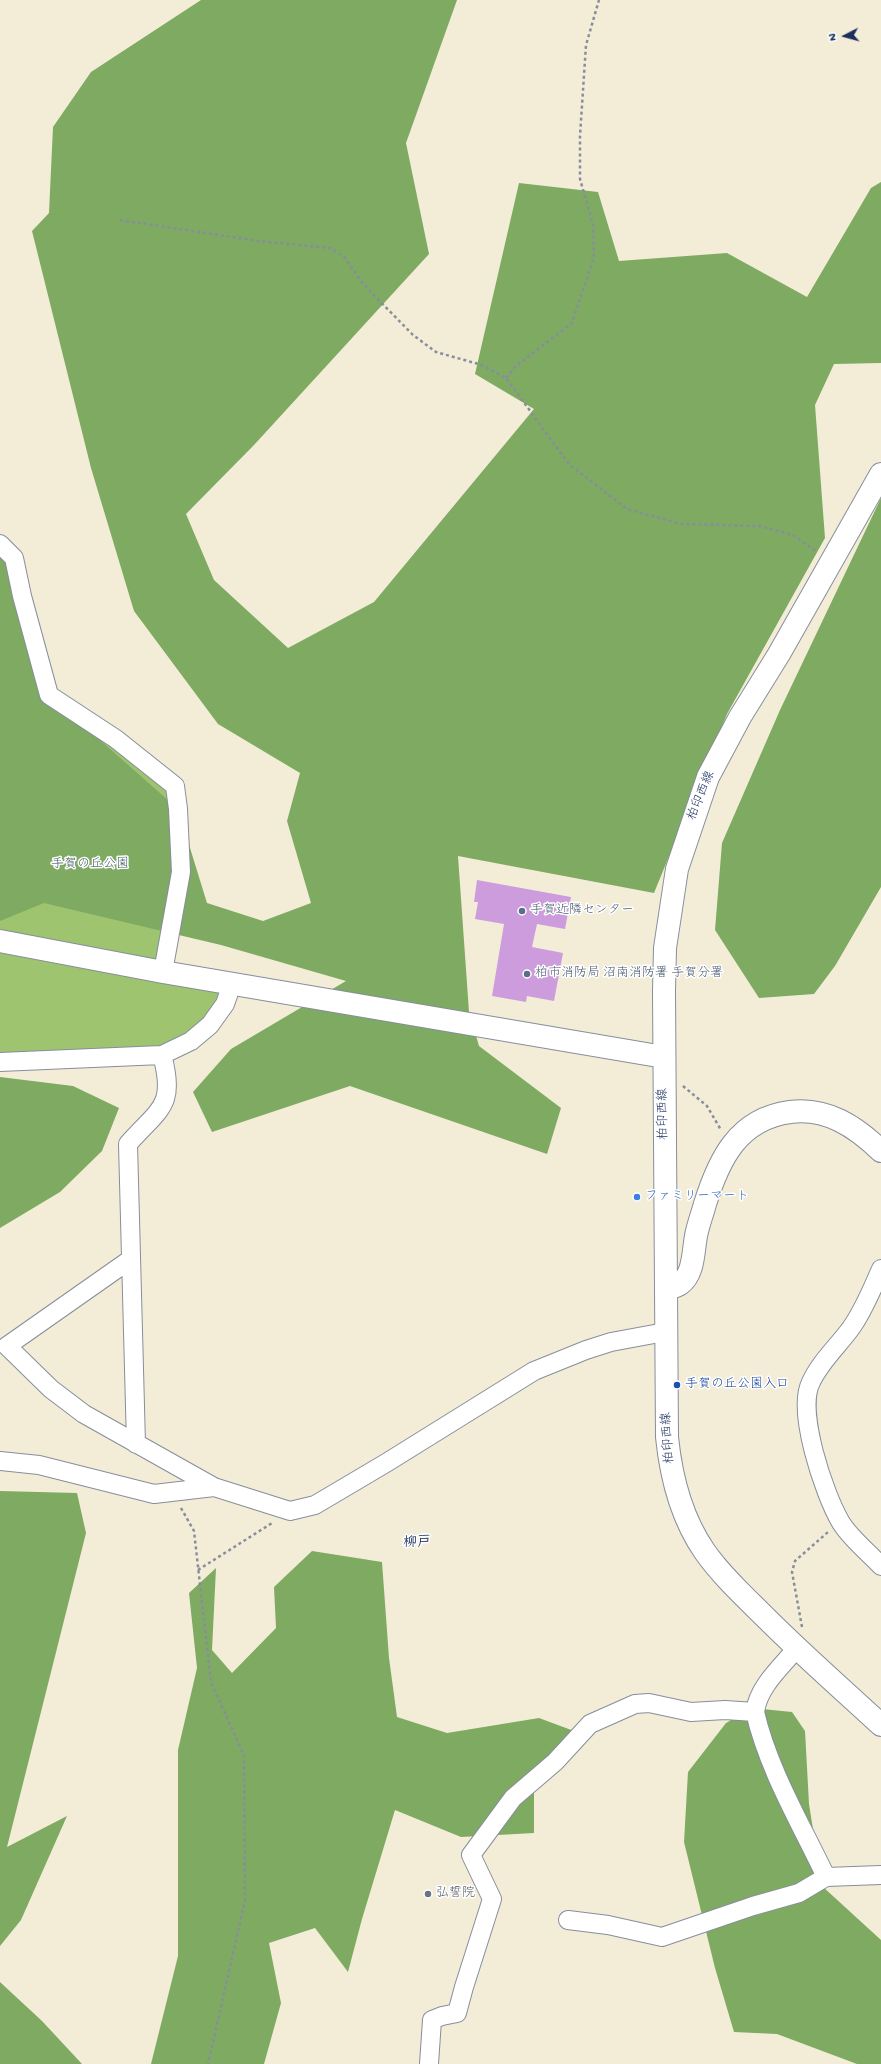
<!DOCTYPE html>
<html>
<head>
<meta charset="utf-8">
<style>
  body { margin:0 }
  #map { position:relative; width:881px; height:2064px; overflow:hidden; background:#f3edd8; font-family:"Gochi Hand",sans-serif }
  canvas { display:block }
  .north { position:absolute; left:825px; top:16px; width:40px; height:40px; -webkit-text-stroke:3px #fff; paint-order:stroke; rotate:264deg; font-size:11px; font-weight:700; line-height:16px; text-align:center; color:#1b2f5e }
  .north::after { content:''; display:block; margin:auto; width:14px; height:18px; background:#1b2f5e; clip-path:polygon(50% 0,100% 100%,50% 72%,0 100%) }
</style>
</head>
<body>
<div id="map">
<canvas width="881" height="2064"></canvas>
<div class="north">N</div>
</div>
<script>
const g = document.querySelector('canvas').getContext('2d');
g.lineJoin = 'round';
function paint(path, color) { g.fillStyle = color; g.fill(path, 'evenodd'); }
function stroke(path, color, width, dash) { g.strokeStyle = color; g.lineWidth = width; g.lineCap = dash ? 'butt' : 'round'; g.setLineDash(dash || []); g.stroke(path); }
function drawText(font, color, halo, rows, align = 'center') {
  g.font = font + ' "Gochi Hand","Klee One",sans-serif'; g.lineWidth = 3; g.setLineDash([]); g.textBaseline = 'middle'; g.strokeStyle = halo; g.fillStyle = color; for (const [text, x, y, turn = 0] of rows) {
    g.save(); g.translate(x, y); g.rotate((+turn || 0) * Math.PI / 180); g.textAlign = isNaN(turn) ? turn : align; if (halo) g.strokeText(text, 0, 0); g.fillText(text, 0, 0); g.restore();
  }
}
paint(new Path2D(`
  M0,544L49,695L175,786L163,972L232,984L225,1004L179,1048L0,1062Z`), '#9ec46f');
paint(new Path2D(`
  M201,0H457L406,143L429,254L254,445L186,514L214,580L288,648L374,602L534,409L475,374L519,183L598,192L619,261L727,253L807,297L871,188L881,182V363L834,364L815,405L825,538L727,714L654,893L458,856L469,1012L479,1046L561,1108L547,1154L350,1086L212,1132L193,1092L231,1049L346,981L221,945L44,903L0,921V542L49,695L178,809L207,903L263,921L311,903L287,821L300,773L218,724L134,611L91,468L32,231L49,213L53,127L91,72Z
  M881,498V887L835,966L814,994L759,998L715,930L722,843L780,710Z
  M0,1077L73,1086L119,1108L102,1151L60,1192L0,1228Z
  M0,1491L77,1493L86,1533L7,1847L67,1816L21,1920L0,1946Z
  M312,1551L382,1562L389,1658L397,1717L447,1733L539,1718L574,1731L534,1784V1833L461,1837L395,1810L362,1919L348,1972L315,1928L269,1943L281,2003L264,2064H151L178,1956V1750L197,1668L189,1593L216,1568L212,1650L232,1673L276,1628L274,1587Z
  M752,1708L792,1712L805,1731L809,1804L822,1886L881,1940V2064H857L777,2034L734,2032L715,1968L684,1842L688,1772L726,1723Z
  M0,1982L42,2021L82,2064H0Z`), '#7eaa62');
paint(new Path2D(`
  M477,880L571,897L565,929L537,924L532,947L563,953L554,1001L527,996L526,1002L492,996L504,924L475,919L478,902H474Z`), '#cd9cdd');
const street = new Path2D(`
  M0,544L14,558L22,596L49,695L116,739L175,786L178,809L181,872L163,972
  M0,1062L162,1055L191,1041L210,1025L225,1004L232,984
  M131,1259L7,1346L51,1389L84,1414L214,1487
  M881,1269C872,1289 864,1310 851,1328C838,1346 820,1362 811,1382C796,1411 824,1493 840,1521C848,1536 869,1553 881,1566
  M136,1444L128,1144C160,1108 176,1106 162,1055
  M0,1461L39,1465L154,1494L214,1487L290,1511L315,1505L386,1463L534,1371L586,1350L611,1342L665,1332
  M755,1712C768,1769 801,1824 826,1877
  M568,1920L608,1925L662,1937L753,1906L799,1893L826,1877L881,1875
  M429,2064L432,2020L442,2016L457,2013L464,1987L492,1899L471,1855L513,1798L555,1762L590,1724L635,1704L649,1703L691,1712L725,1710L755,1712C758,1687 781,1667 797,1648`);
const secondary = new Path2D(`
  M881,474L779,654L740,717L708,777L677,869L665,948L664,991L667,1437C671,1477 682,1519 705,1552C722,1576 744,1596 765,1617C802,1654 842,1689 881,1725
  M0,941L163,972L664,1057
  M666,1289C670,1288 676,1287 680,1284C694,1274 693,1252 696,1236C698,1225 702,1215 705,1204C719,1159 738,1119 790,1112C827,1107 856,1127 881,1151`);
stroke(street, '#878e9b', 20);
stroke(secondary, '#878e9b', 24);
stroke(new Path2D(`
  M120,220L259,241L330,248L344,257L364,285L413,335L436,352L482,365L506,378L569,464L627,509L681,524L759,526L793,535L817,552
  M506,378L515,367L572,323L594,257L593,225L580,179V136L586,45L599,0
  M683,1086L707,1106L721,1130
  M181,1508L194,1531L211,1682L244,1756L245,1900L208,2064
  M198,1570L272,1523
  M802,1627L792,1572L795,1561L828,1532`), '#878e9b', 2.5, [3, 3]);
stroke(street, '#fff', 18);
stroke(secondary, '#fff', 22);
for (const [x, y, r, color] of [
  [522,911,4,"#5c6f8a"],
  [527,974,4,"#5c6f8a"],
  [637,1197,4,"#3f7fe0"],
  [677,1385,4,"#1a4fb4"],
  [428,1894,4,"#6b7280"]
]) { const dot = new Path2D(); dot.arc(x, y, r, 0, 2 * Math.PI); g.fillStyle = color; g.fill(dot); stroke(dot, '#fff', 1.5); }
drawText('13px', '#1b2f5e', '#fff', [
  ["柏印西線",702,796,-68],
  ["柏印西線",664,1114,-91],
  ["柏印西線",669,1438,-94]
]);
drawText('13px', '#425c63', '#fff', [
  ["手賀の丘公園",90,865]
]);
drawText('13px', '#4e5e75', '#fff', [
  ["手賀近隣センター",530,911],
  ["柏市消防局 沼南消防署 手賀分署",535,974]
], 'left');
drawText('13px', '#366cbe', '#fff', [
  ["ファミリーマート",645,1197]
], 'left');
drawText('13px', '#164399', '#fff', [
  ["手賀の丘公園入口",685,1385]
], 'left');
drawText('13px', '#5b616d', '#fff', [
  ["弘誓院",436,1894]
], 'left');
drawText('bold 14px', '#1b2f5e', '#fff', [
  ["柳戸",417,1544]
]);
</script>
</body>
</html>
